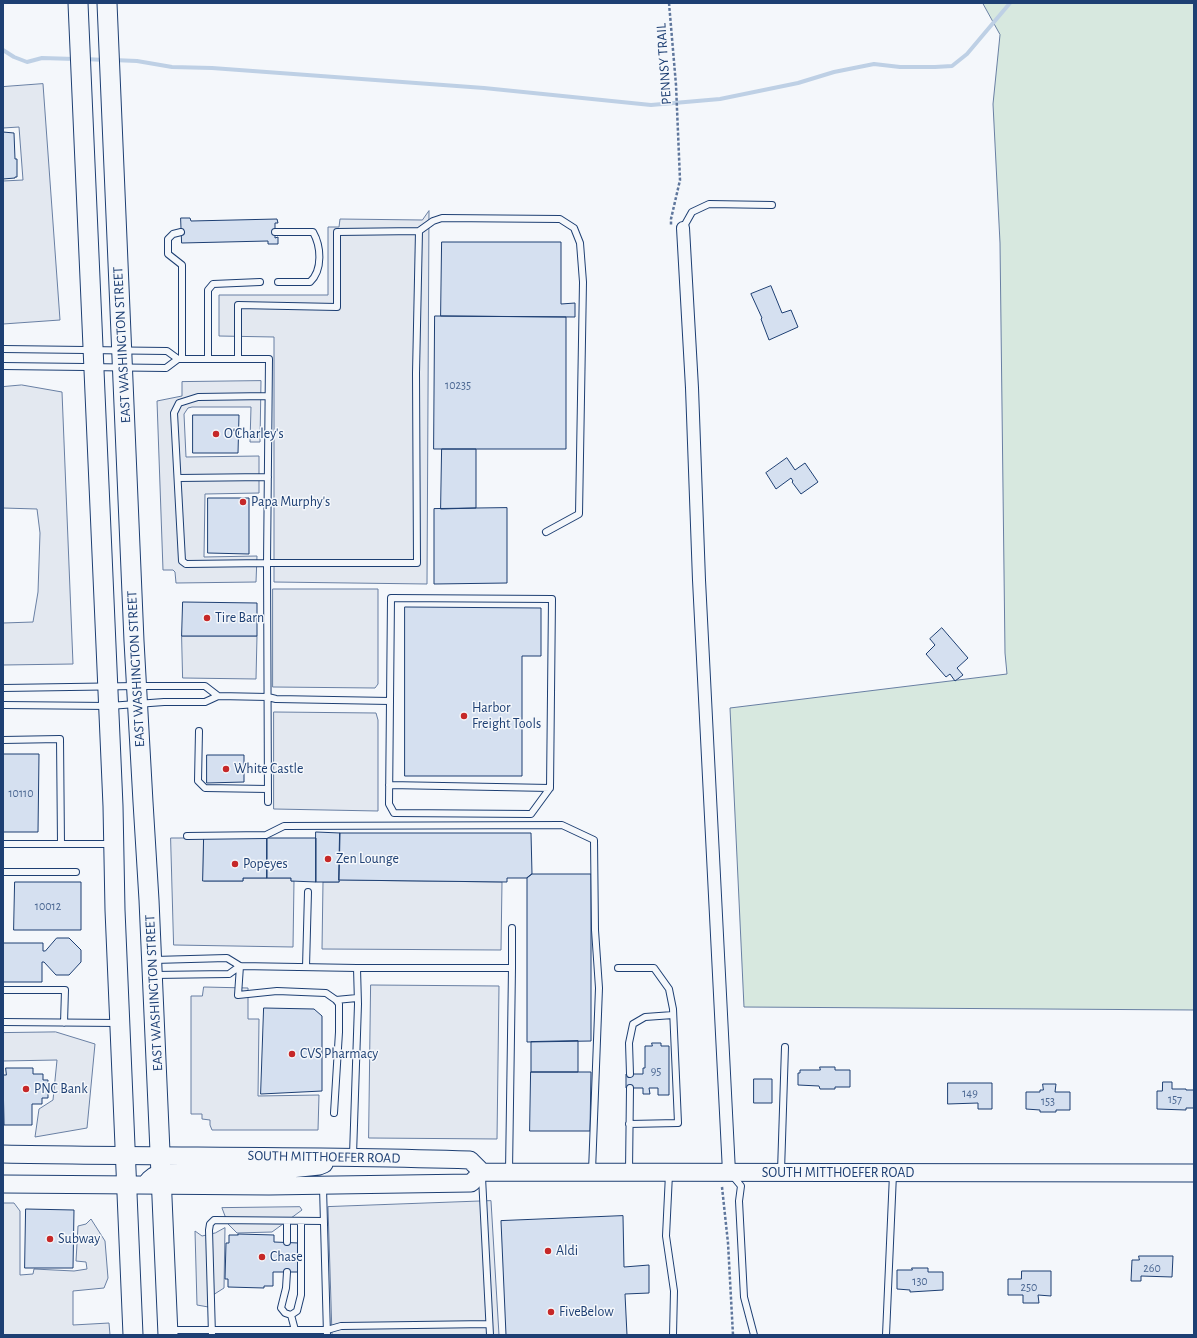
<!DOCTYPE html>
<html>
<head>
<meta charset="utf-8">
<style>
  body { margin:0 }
  #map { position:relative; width:1197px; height:1338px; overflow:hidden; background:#f4f7fb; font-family:"Alegreya Sans",sans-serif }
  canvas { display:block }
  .frame { position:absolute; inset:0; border:4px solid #1d3f73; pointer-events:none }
</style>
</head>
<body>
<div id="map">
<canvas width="1197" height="1338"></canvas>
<div class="frame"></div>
</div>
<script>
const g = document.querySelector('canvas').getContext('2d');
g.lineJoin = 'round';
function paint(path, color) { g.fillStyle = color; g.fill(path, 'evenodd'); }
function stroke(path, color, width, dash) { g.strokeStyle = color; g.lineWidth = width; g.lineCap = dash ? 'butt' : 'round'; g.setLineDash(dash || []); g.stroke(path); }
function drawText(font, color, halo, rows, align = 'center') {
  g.font = font + ' "Alegreya Sans",sans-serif'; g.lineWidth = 3; g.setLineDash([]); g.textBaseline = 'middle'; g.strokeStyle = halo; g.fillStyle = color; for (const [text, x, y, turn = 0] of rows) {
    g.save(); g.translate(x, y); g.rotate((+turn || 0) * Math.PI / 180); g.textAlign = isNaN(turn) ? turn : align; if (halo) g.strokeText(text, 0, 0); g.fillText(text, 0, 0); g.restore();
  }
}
const green = new Path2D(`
  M983,3H1194V1010L744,1007L730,708L1007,674L1005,653L1000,243L993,104L1000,35Z`);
paint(green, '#d7e8df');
stroke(green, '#687fa3', 1);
const parking = new Path2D(`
  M43,84L60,320L3,324V181L23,180L19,127L3,128V87Z
  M429,211L427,584L274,582V337L219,336V295H328V227H339L340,219L422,220Z
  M261,381L260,442H250L251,407H192L188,408L184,414L186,457L259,456V493L205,494L204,557L257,556L256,582L176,583L175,572L173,570H163L157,401L182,396V382Z
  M22,385L62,392L73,664L3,665V623L33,622L38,592L40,533L37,509L3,508V387Z
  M273,589H378V684L375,688L273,687Z
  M182,636H257L256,679L183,678Z
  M274,712L376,713L378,720V811L274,809Z
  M171,838H204V881H243V878H291V881H294L293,947L174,945Z
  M339,880L502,882L501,950L322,949L323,882H339Z
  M371,985L499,986L497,1139L369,1138Z
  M204,987L248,988V1019H259L258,1096L319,1095L318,1130H212L210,1125V1120L202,1119V1114H191V996H202Z
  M56,1032L95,1044L87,1128L35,1137L39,1109L53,1100L57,1060L3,1061V1033Z
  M491,1201L499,1335H332L328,1207Z
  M3,1203H14L20,1211V1275L33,1274L34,1269L74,1271L87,1269L86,1262L76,1261L78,1226L86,1224L91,1219L105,1241L108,1278L104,1288L73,1291V1325L109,1323L110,1335H3Z
  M300,1207L302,1210L272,1232L237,1233L228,1224L222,1208Z
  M225,1228L224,1288L213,1295L214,1308L197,1305L195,1231L202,1236L215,1233Z`);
paint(parking, '#e3e8f0');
stroke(parking, '#687fa3', 1);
stroke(new Path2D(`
  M3,50L14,57L27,62L42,58L75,59
  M85,59L105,60
  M113,60L137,61L172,67L212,68L484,88L651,105L720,99L798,83L834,72L874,64L900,67H935L952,66L967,54L1010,3`), '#bed0e5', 4);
const building = new Path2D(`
  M3,132L14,133L15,159H17V177H15V178L3,179Z
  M181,218H190L191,221L277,219L278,223H275V238L278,237V244H268V241L182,243Z
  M442,242H561V304L575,303V317L441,316Z
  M771,286L782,313L791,310L798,327L769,340L761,319L762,318L751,294Z
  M435,316L566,317V449H434Z
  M193,415H239L238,453H193Z
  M442,449H476V508L441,509Z
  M787,458L795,470L805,463L818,482L801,494L792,482L793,481L791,478L776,489L766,473Z
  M208,498H249V554L208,553Z
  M507,508V583L434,584V509Z
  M183,602L257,603V636H182Z
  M405,607L541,608V656H522V776H405Z
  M942,628L968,658L957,668L963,675L955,681L950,674L946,677L926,654L935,645L930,639Z
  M3,754H39L38,832H3Z
  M207,755H244V782L207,783Z
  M316,832L340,833L339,882H316Z
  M340,833H531L532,874L527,878H507V882L339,880Z
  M204,838H267V878H243V881H203Z
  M267,838H316V882L291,881V878H267Z
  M532,874H591V1041L527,1042V878Z
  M15,882H81V930H14Z
  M57,938H69L81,950V962L69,975H56L44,962H42V982H3V943H43V951H45Z
  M264,1008L314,1009L322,1016V1091L261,1094Z
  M578,1041V1072H531V1042Z
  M652,1043H661V1046H669V1095H658V1088H649L650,1094H643V1088H626V1074H643V1068H645V1046H652Z
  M820,1067H835V1070H850V1087H835V1089H820L819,1086L798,1085V1073H800V1070H820Z
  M6,1068H33V1074H43V1080H48V1098H42V1104H32V1125H4L3,1075H6Z
  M531,1072H591L590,1131H530Z
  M754,1079H772V1103H754Z
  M1163,1082H1172V1089H1186V1090H1194V1108H1186V1110L1157,1109V1091H1162Z
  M948,1083H992V1109H978V1103L948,1104Z
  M1043,1084H1056L1055,1092H1070V1110H1056V1112H1040V1110L1026,1109V1092H1040V1090H1043Z
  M26,1209L74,1210L73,1268H25Z
  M623,1216L624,1267L649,1265V1293L625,1294L627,1335H506L501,1221Z
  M238,1234L274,1235V1242L299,1243V1272H273V1286H264V1288L228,1287V1279H225L226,1243H229V1235H238Z
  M1139,1256H1173L1172,1277L1141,1276V1281H1131L1132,1260H1139Z
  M912,1268H928V1272H943V1290L910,1292V1290L897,1289V1270H912Z
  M1022,1271H1051V1296L1038,1295L1039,1303H1023V1295H1008V1279H1021Z`);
paint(building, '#d5e0f0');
stroke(building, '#1d3f73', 1);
const lane = new Path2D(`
  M683,228L692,212L709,204L772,205
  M419,231L433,221L442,218L560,219L574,228L580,243L583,282L579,514L546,532
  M181,232L173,234L168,239V254L182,265V359
  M275,232H313C321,246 323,270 310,282H278
  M3,349L167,351L178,359
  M208,359V290L213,284L260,282
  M3,366L166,368L178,359H269L267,563H417L416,373L419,231L337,232V307L238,305V359
  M178,478L268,477
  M3,688L137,686H205L218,696
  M3,705L109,706L164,702H205L218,696L268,697L276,699L390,701
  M199,731L198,781L205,788L268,789
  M3,740L60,739L61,844
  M389,785L550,788L531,814L394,813L389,804L391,598L552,599L550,788
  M268,802L267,563L186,564L182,561L174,413L179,403L198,397L268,396
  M187,836L266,835L284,826L562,825L594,840L595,930L599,988L592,1171
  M3,844H111
  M3,872H76
  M154,960L227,958L240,966L357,968L358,1004L353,1155
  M240,966L238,995L277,991L326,993L336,1000L339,1004V1032L334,1113
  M306,967L308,892
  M357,968H512L509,1171
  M512,968V928
  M618,968H654L669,989L673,1009L678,1123L629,1124
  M154,975L229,974L240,966
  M3,990H65L64,1023
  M336,1000L357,998
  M3,1022L117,1023
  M630,1074L629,1043L633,1024L645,1017L673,1015
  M629,1171L630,1088
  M781,1171L785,1047
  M669,1174L666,1236L674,1291L673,1335
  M732,1175L741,1186L739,1201L744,1297L754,1335
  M482,1177L490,1335
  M323,1187L327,1335
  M287,1221V1242
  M287,1272L286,1288L281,1308L285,1313L291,1315L295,1330
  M291,1315L297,1311L301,1295V1221
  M170,1330H327L341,1326L489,1324
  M212,1335L209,1230L210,1224L214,1220L324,1221
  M886,1335L893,1174`);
const street = new Path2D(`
  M683,228L692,388L699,580L729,1172`);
const secondary = new Path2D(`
  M3,1154C159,1157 314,1155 470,1160L482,1172
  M149,1180L154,1176L161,1173L262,1172L319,1166L324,1164
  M3,1184L269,1186L471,1183L482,1172L1194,1173`);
const primary = new Path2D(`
  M78,3L113,806L115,910L133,1335
  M107,3L134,641L143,802L149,900L168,1335`);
stroke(lane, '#1d3f73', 8);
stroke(street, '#1d3f73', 14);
stroke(secondary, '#1d3f73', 19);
stroke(primary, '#1d3f73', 21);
stroke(new Path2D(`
  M669,3L676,85L680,180L671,219V225
  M722,1187L728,1243L733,1335`), '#5e769c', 2.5, [3, 2]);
stroke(lane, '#f4f7fb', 6);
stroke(street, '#f4f7fb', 12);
stroke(secondary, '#f4f7fb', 17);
stroke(primary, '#f4f7fb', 19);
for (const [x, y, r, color] of [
  [216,434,4,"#c62828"],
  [243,502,4,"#c62828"],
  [207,618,4,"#c62828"],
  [464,716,4,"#c62828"],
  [226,769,4,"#c62828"],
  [328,859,4,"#c62828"],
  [235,864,4,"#c62828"],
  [292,1054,4,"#c62828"],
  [26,1089,4,"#c62828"],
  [50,1239,4,"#c62828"],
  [548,1251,4,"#c62828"],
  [262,1257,4,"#c62828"],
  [551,1312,4,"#c62828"]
]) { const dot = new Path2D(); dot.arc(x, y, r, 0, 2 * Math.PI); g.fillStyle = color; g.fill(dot); stroke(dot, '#f4f7fb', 1.5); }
drawText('12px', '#4b6792', null, [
  ["10235",458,385],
  ["10110",21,793],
  ["10012",48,906],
  ["95",656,1071],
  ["149",970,1093],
  ["157",1175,1099],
  ["153",1048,1101],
  ["260",1152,1268],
  ["130",920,1281],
  ["250",1029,1287]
]);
drawText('14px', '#1d3f73', '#f4f7fb', [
  ["PENNSY TRAIL",664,64,-94],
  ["EAST WASHINGTON STREET",122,345,-93],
  ["EAST WASHINGTON STREET",136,669,-93],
  ["EAST WASHINGTON STREET",154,993,-93],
  ["SOUTH MITTHOEFER ROAD",324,1157,1],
  ["SOUTH MITTHOEFER ROAD",838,1173]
]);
drawText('14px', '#1d3f73', '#f4f7fb', [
  ["O'Charley's",224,434],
  ["Papa Murphy's",251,502],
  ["Tire Barn",215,618],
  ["Harbor",472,708],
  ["Freight Tools",472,724],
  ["White Castle",234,769],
  ["Zen Lounge",336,859],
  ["Popeyes",243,864],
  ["CVS Pharmacy",300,1054],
  ["PNC Bank",34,1089],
  ["Subway",58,1239],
  ["Aldi",556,1251],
  ["Chase",270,1257],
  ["FiveBelow",559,1312]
], 'left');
</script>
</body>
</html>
